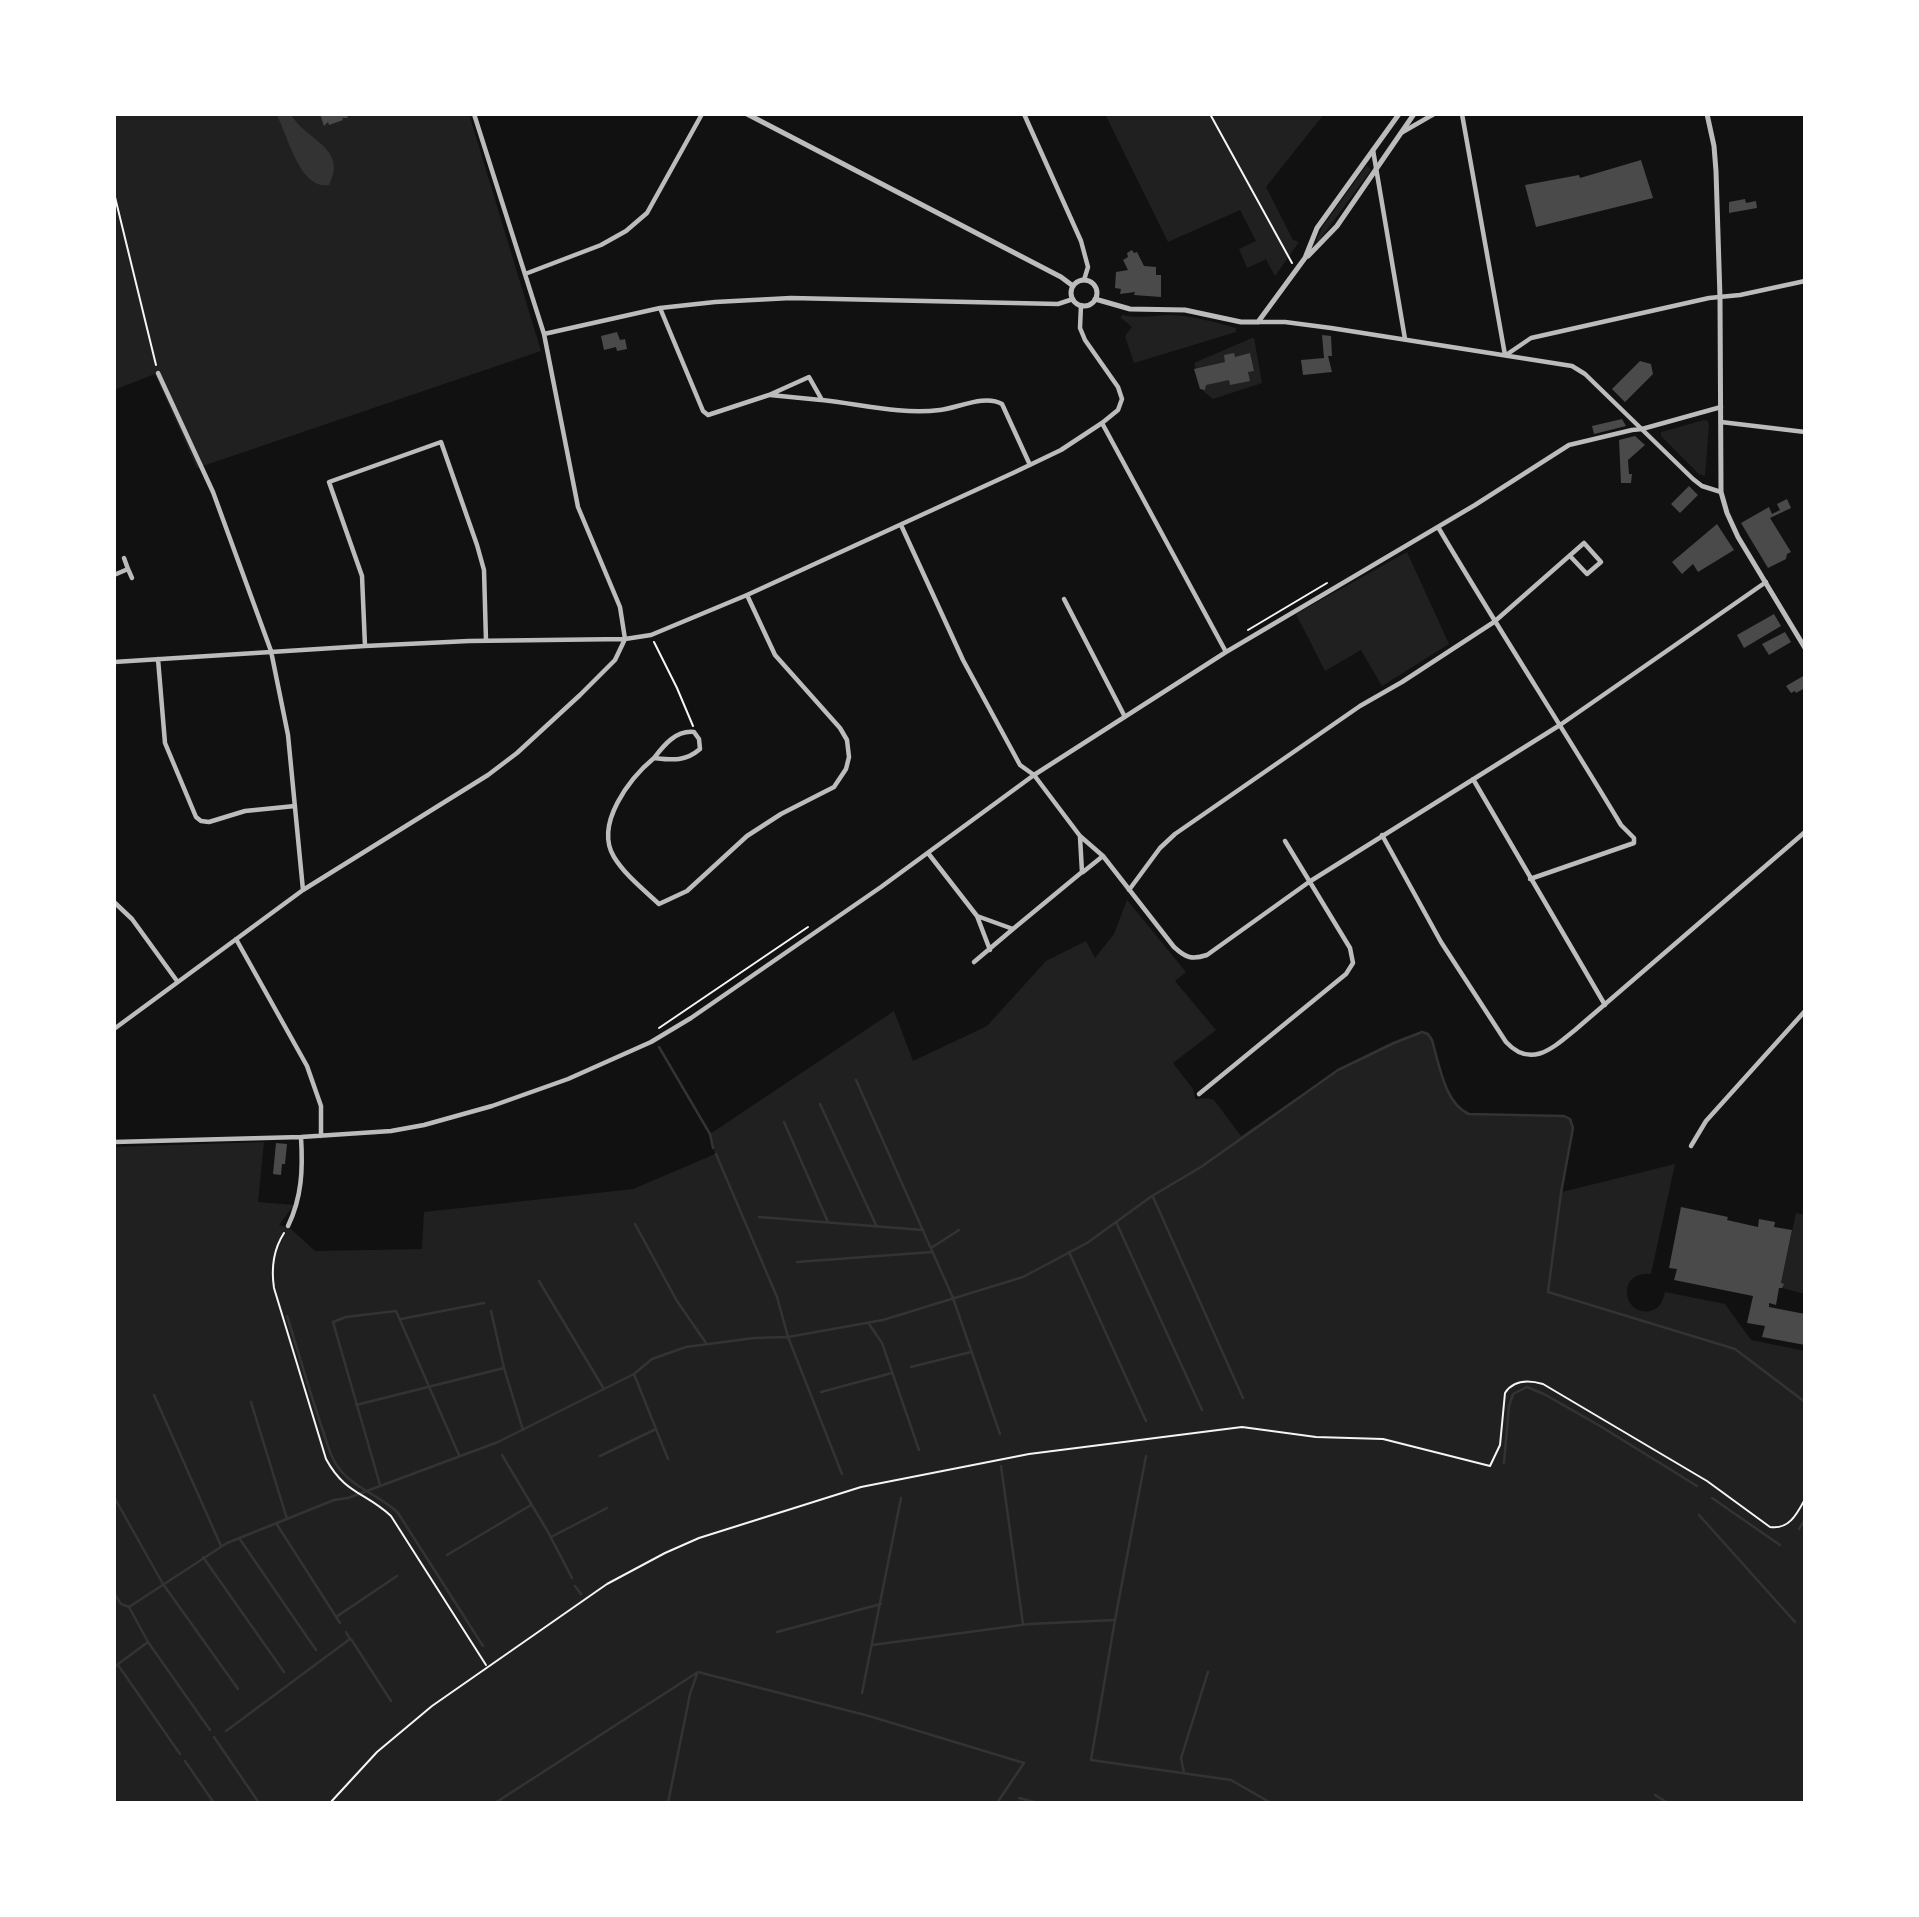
<!DOCTYPE html>
<html>
<head>
<meta charset="utf-8">
<style>
  body { margin:0 }
  #map { position:relative; width:1919px; height:1917px; overflow:hidden; background:#111; font-family:Roboto,sans-serif }
  canvas { display:block }
  .frame { position:absolute; inset:0; border:116px solid #fff; pointer-events:none }
</style>
</head>
<body>
<div id="map">
<canvas width="1919" height="1917"></canvas>
<div class="frame"></div>
</div>
<script>
const g = document.querySelector('canvas').getContext('2d');
g.lineJoin = 'round';
function paint(path, color) { g.fillStyle = color; g.fill(path, 'evenodd'); }
function stroke(path, color, width, dash) { g.strokeStyle = color; g.lineWidth = width; g.lineCap = dash ? 'butt' : 'round'; g.setLineDash(dash || []); g.stroke(path); }
paint(new Path2D(`
  M114,114H469L541,351L197,468L155,374L114,390Z
  M1105,114H1324L1266,187L1293,240L1299,242L1275,276L1265,258V260L1247,268L1239,249L1256,241L1240,210L1168,242Z
  M1367,165L1371,170L1318,242L1316,241L1323,226Z
  M1122,315C1141,319 1153,315 1171,315C1193,316 1215,322 1236,328V332L1134,363L1125,336L1132,327L1121,318Z
  M1252,338H1254L1262,383L1213,399L1203,391L1194,363Z
  M1704,420L1708,421L1709,425L1705,476L1699,474L1661,436V432Z
  M1407,552L1449,644L1382,686L1361,650L1325,671L1296,614Z
  M1127,900L1186,972L1175,981L1216,1030L1173,1063L1193,1089L1195,1099L1208,1098L1214,1100L1241,1136C1273,1115 1394,1026 1428,1034L1432,1040C1439,1064 1445,1104 1469,1114L1564,1116L1570,1119L1573,1128L1562,1192L1675,1164L1651,1274C1613,1271 1625,1321 1653,1310C1661,1307 1663,1300 1665,1292L1725,1304L1751,1340L1805,1351V1803H114V1147L264,1142L258,1202L294,1205L279,1225L291,1229L315,1251L422,1249L424,1212L633,1189L715,1154L710,1134L894,1011L913,1061L987,1026L1046,961L1086,941L1095,958L1114,934Z
  M1796,1213L1805,1215V1294L1782,1288L1783,1284L1781,1283Z`), '#202020');
paint(new Path2D(`
  M276,114H291C304,140 349,147 329,185C299,190 288,134 276,114Z`), '#333');
stroke(new Path2D(`
  M659,1047L710,1134L713,1148
  M856,1080L953,1298L1000,1434
  M820,1104L876,1225
  M784,1122L828,1222
  M716,1154L777,1297L788,1337L842,1474
  M1153,1197L1243,1398
  M759,1217L923,1230
  M1116,1222L1202,1410
  M635,1224L677,1301L706,1343
  M931,1248L959,1230
  M1069,1252L1146,1421
  M797,1262L932,1252
  M539,1281L604,1389
  M491,1311L504,1368
  M287,1316C299,1354 310,1393 323,1431C328,1445 331,1460 341,1471C356,1489 381,1496 398,1513L483,1646
  M401,1319L484,1303
  M869,1324L882,1343L919,1450
  M911,1367L971,1352
  M634,1374L668,1459
  M821,1392L892,1373
  M154,1395L221,1546
  M251,1402L287,1519
  M356,1405L504,1368L523,1430
  M502,1455L548,1532L572,1578
  M600,1456L656,1429
  M1504,1463L1509,1406L1513,1394L1527,1387L1544,1394L1600,1426L1697,1486
  M1001,1466L1023,1624
  M380,1485L333,1322L346,1317L396,1311L459,1455
  M114,1497L163,1584L238,1689
  M1712,1498L1780,1545
  M1699,1515L1795,1622
  M276,1523L340,1623
  M1799,1529L1805,1519
  M551,1537L607,1508
  M239,1538L316,1650
  M447,1555L531,1505
  M203,1557L284,1672
  M575,1586L581,1594
  M114,1593L121,1604L129,1607
  M336,1617L397,1576
  M1115,1620L1146,1456
  M777,1632L881,1604
  M351,1639L391,1701
  M148,1642L210,1730
  M872,1645L1029,1624L1115,1620L1091,1760L1231,1780L1271,1803
  M118,1665L180,1754
  M114,1667L148,1642L129,1607L227,1543L334,1500L348,1498L498,1442L634,1374L652,1359L686,1347L754,1338L788,1337L883,1320L1023,1277L1087,1243L1152,1196L1201,1167L1338,1070L1394,1043L1422,1032L1428,1034L1432,1040C1439,1064 1445,1104 1469,1114L1564,1116L1570,1119L1573,1128L1561,1193L1548,1292L1735,1349L1805,1402
  M862,1693L901,1498
  M226,1731L350,1639L346,1632
  M214,1737L259,1803
  M185,1761L214,1803
  M1184,1773L1181,1758L1208,1672
  M1655,1795L1668,1803
  M1019,1798L1038,1803
  M495,1803L698,1672L869,1716L1024,1763L997,1803
  M668,1803L690,1694L697,1674`), '#333', 2.5);
paint(new Path2D(`
  M320,114H346L348,118H342L343,120L329,125L328,122L324,126Z
  M1641,160L1653,198L1536,227L1525,185L1579,175L1580,178Z
  M1745,199L1746,203L1756,201L1757,208L1729,213V202Z
  M1132,250L1134,253L1137,252L1144,266L1156,267V275H1161V297L1134,295L1135,292L1120,294L1121,289L1115,288L1116,272L1128,270L1123,260L1128,257L1127,253Z
  M617,332L620,340L625,339L627,349L617,351L616,347L604,350L601,336Z
  M1322,335L1331,336L1332,356H1328L1332,372L1303,375L1301,360L1324,358Z
  M1234,353L1235,357L1250,353L1254,371L1248,372L1250,381L1230,385L1229,380L1206,385L1205,390L1200,389L1194,369L1225,362L1224,355Z
  M1640,361L1651,364L1653,374L1625,402L1612,389Z
  M1622,419L1626,426L1594,434L1592,426Z
  M1635,436L1645,445L1628,460L1629,474H1632L1631,483H1621L1619,440Z
  M1689,486L1698,495L1680,513L1671,504Z
  M1787,499L1791,508L1770,518L1791,552L1787,554L1786,559L1768,568L1741,523L1769,507L1772,514L1780,510L1777,504Z
  M1717,524L1734,550L1698,572L1693,564L1682,574L1672,562Z
  M1774,614L1781,626L1744,648L1737,635Z
  M1785,632L1791,642L1769,655L1762,644Z
  M1805,675V688L1796,693L1795,691L1791,693L1786,686Z
  M276,1143L287,1144L285,1164H282L281,1175L273,1174Z
  M1681,1207L1728,1217L1727,1220L1758,1227L1759,1219L1775,1222L1774,1227L1792,1230L1781,1283L1784,1284L1782,1288H1779L1776,1305L1769,1303V1307L1805,1314V1345L1762,1337L1765,1326L1747,1323L1753,1296L1674,1280L1677,1269L1669,1268Z`), '#4a4a4a');
stroke(new Path2D(`
  M1210,114L1292,263
  M114,193L156,365
  M1248,630L1327,583
  M654,642L677,688L693,726
  M659,1028L808,927
  M284,1233C273,1250 271,1268 274,1288L326,1459C345,1494 365,1492 391,1516L486,1665
  M330,1803L377,1752L432,1706L607,1584L665,1553L699,1538L861,1487L1029,1454L1242,1427L1316,1437L1383,1439L1490,1466L1500,1445L1505,1393C1514,1379 1529,1380 1543,1384L1707,1481L1770,1527C1789,1530 1797,1514 1805,1499`), '#f5f5f5', 2);
stroke(new Path2D(`
  M1024,114L1081,241L1088,267L1084,280
  M1462,114L1505,355
  M1401,133L1434,114
  M1373,150L1405,339
  M525,274L601,245L626,231L647,213L702,114
  M660,308L703,411L708,415L769,395L809,377L822,400C860,404 901,415 940,410C958,408 985,394 1002,404L1030,465
  M1258,322H1285L1331,328L1572,366L1585,374L1693,479L1702,486L1721,492
  M544,334L660,308L715,302L791,298L1058,304L1073,299
  M1506,355L1531,338L1709,298L1740,295L1805,281
  M158,373L213,492L271,651L288,735L303,890
  M770,395L821,400
  M1721,422L1805,432
  M1102,423L1226,652
  M901,525L963,660L1020,765L1034,775L1080,836L1103,856L1174,947C1186,958 1192,960 1207,955L1309,882L1560,725L1766,582
  M1438,527C1497,627 1561,725 1621,825L1634,838V843L1530,879
  M128,569L132,578
  M114,575L128,569L124,558
  M1064,599L1125,717
  M365,646L362,576L329,482L441,442L477,545L484,570L486,641
  M158,659L165,743L196,817L201,821L209,822L245,811L295,806
  M114,662L365,646L469,641L625,639L651,635L747,595L1013,473L1061,450L1102,423L1118,410L1122,399L1118,387L1085,340L1080,328L1081,305
  M654,758C664,745 676,730 694,732L699,739L700,749C685,762 672,760 654,758C630,778 594,824 614,857C625,875 643,889 659,904L687,891L747,836L781,814L834,787L846,769L849,757L847,740L840,728L775,655L747,595
  M1473,779L1605,1005
  M1382,835L1441,942L1506,1042C1531,1069 1553,1048 1575,1030L1805,832
  M928,853L977,916L1013,929L1082,872L1080,837
  M1083,872L1103,856
  M1129,890L1160,848L1175,834L1360,706L1402,682L1494,622L1584,543L1601,562L1587,574L1570,556
  M114,902L132,919L177,981
  M977,916L990,950
  M236,939L307,1066L321,1106V1136
  M974,962L1013,929
  M114,1029L303,890L488,775L517,753L580,695L615,660L625,639L620,607L578,507L544,334L474,114
  M1199,1094L1346,974L1353,963L1350,948L1285,841
  M114,1142L301,1137L391,1131L424,1125L492,1106L568,1079L651,1042L691,1018L881,887L1034,775L1226,652L1475,505L1569,445L1632,430L1642,429L1721,407
  M1691,1146L1706,1121L1805,1011
  M288,1226C302,1197 303,1169 301,1137`), '#bcbcbc', 4.5);
stroke(new Path2D(`
  M747,114L1061,277L1073,286
  M1707,114L1714,146L1716,171L1720,298L1721,492L1727,513L1738,537L1805,648
  M1308,256L1337,226L1414,114
  M1071 293a13 13 0 1 1 26 0a13 13 0 1 1-26 0Z
  M1095,299L1130,309L1185,310L1241,322H1258L1305,258L1317,228L1399,114`), '#bcbcbc', 5);
</script>
</body>
</html>
